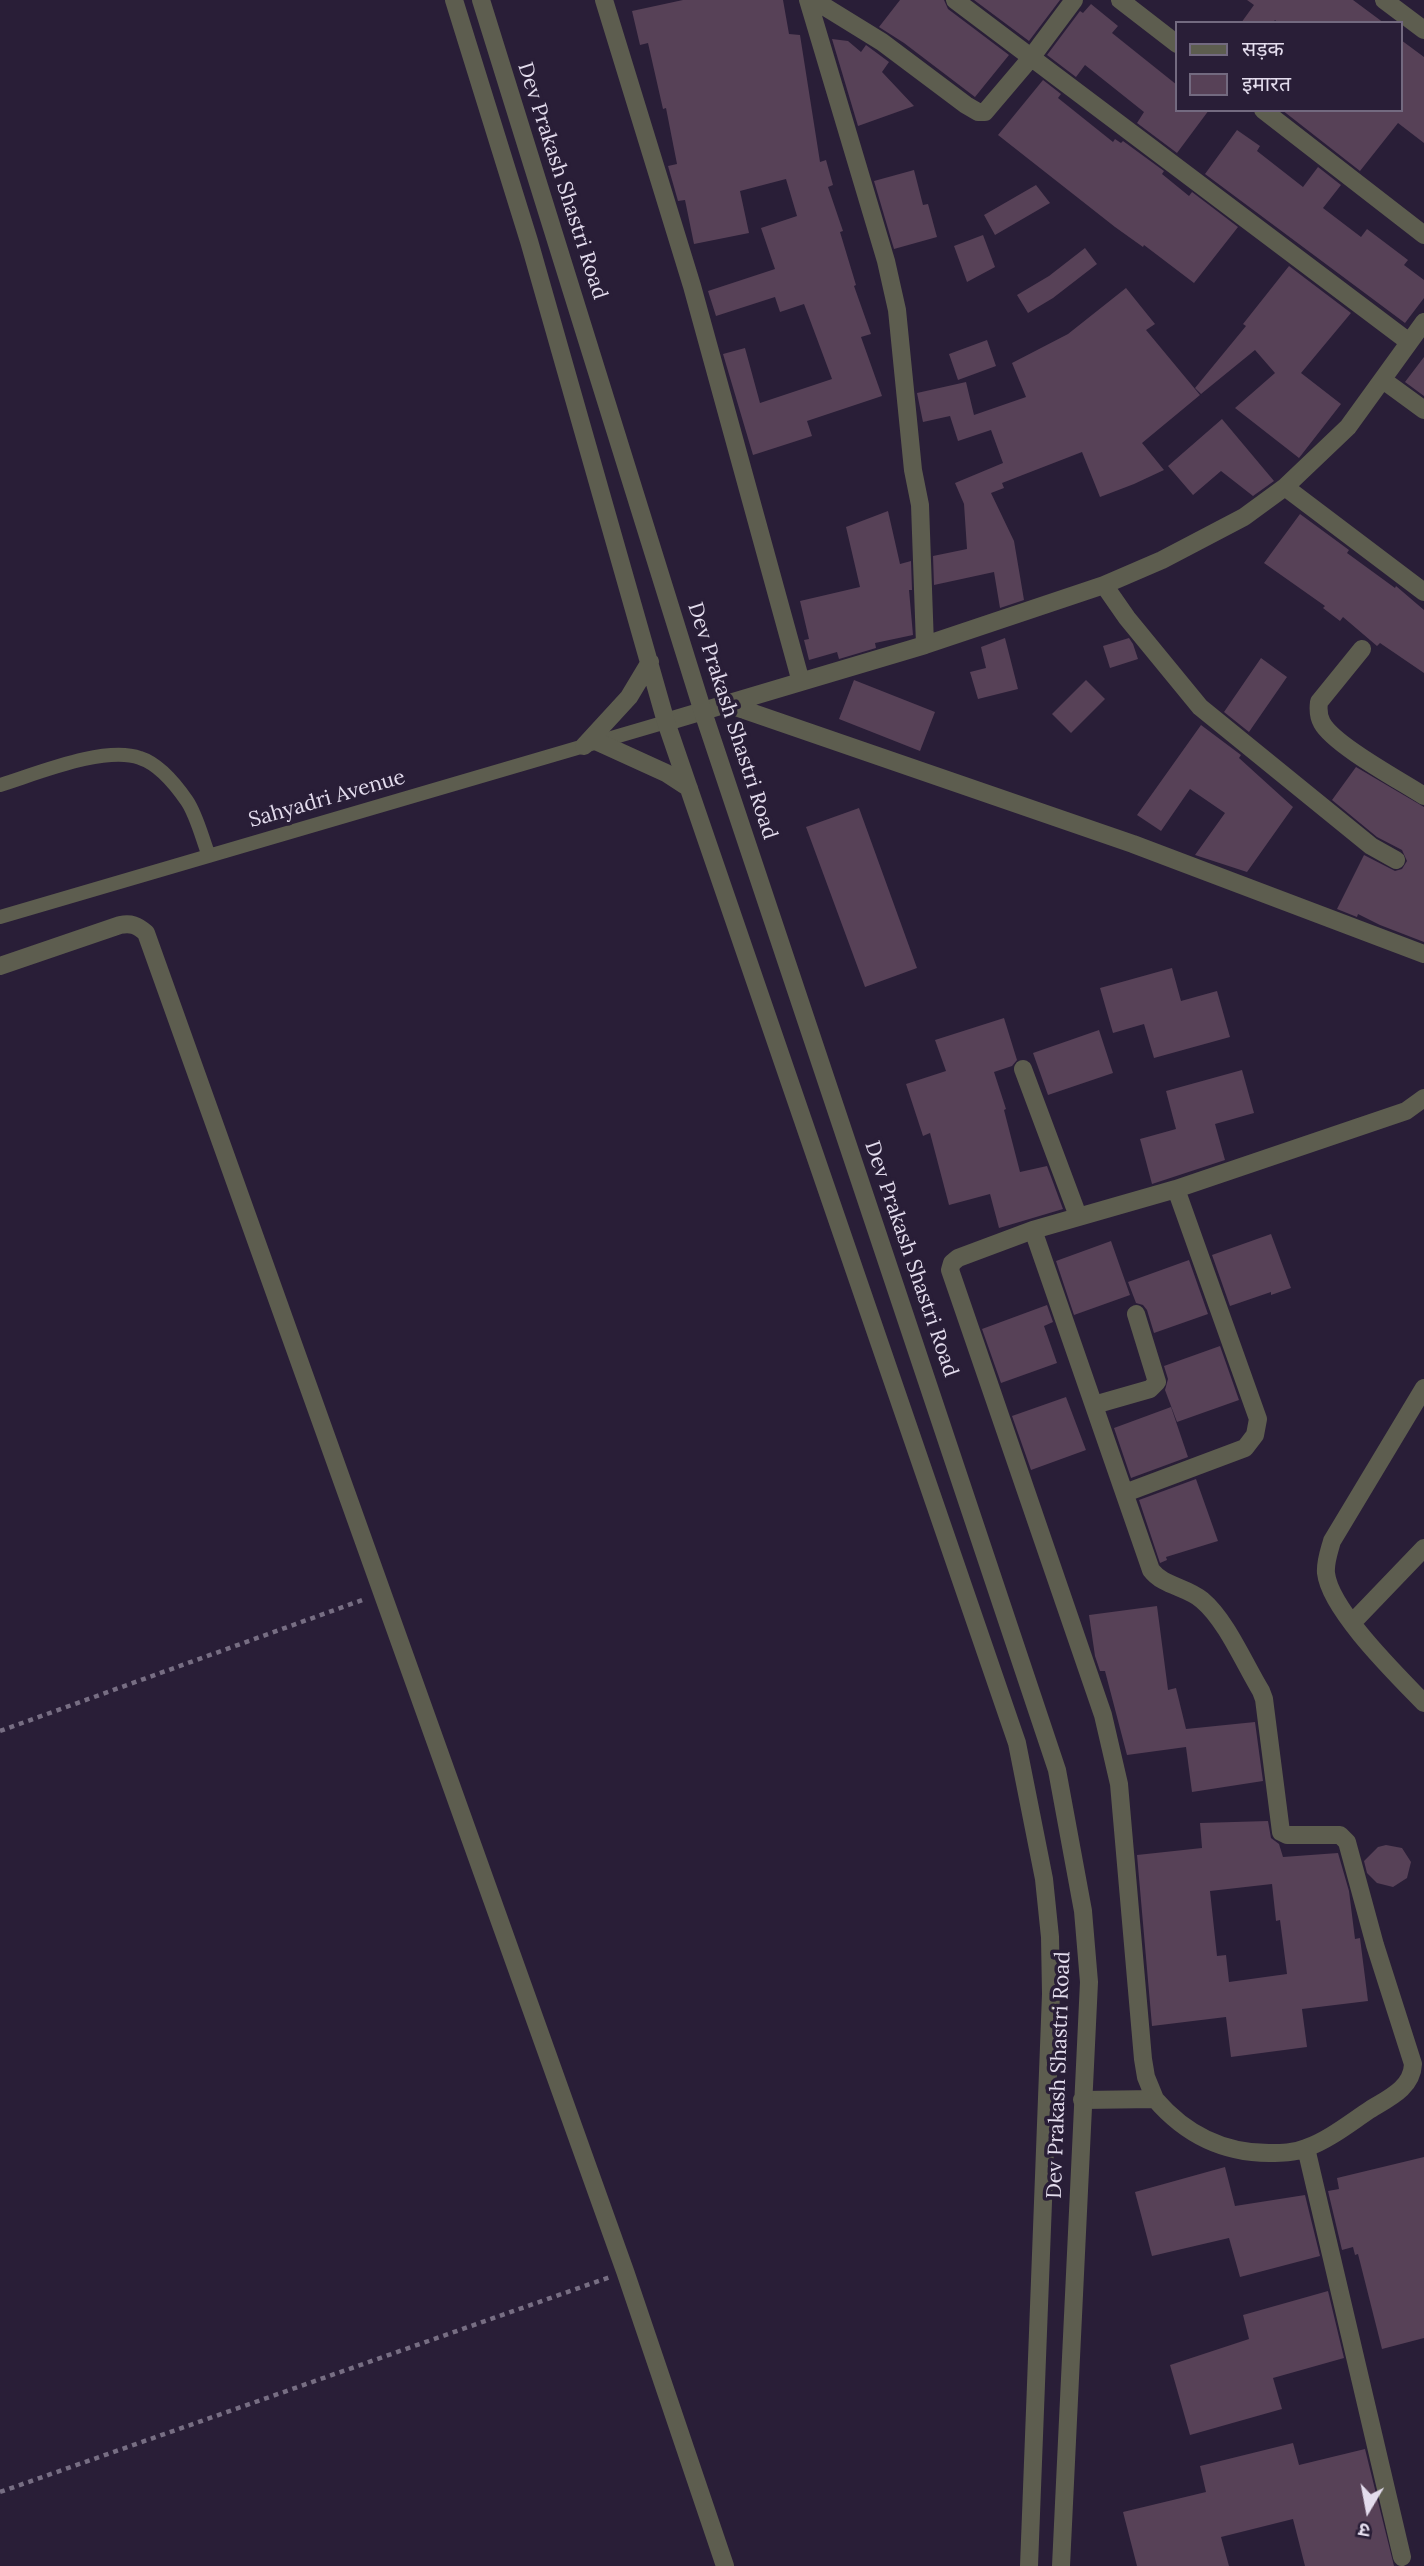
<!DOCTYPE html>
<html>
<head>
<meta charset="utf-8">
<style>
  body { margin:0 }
  #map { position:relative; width:1424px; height:2566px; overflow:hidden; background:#291e37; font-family:Lora,"Noto Sans Devanagari",serif }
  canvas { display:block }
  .legend { position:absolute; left:1175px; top:21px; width:228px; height:91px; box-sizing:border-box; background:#291e37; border:2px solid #736a80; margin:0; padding:9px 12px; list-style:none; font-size:21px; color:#e3dced }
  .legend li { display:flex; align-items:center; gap:14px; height:35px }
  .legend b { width:35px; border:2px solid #736a80 }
  .north { position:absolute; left:1333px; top:2475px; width:70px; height:70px; -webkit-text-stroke:5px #291e37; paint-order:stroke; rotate:190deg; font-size:19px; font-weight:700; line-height:28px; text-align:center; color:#e3dced }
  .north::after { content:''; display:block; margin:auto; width:24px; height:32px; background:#e3dced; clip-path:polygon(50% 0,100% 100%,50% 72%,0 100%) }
</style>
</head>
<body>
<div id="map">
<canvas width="1424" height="2566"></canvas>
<ul class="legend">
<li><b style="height:9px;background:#5d5d4f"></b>सड़क</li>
<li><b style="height:19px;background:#574157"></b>इमारत</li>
</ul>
<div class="north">उ</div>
</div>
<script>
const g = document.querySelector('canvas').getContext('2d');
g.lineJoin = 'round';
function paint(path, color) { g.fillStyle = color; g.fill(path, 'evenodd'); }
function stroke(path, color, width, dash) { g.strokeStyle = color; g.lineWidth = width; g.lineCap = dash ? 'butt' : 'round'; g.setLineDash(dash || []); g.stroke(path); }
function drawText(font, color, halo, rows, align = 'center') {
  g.font = font + ' Lora,serif'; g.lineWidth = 7; g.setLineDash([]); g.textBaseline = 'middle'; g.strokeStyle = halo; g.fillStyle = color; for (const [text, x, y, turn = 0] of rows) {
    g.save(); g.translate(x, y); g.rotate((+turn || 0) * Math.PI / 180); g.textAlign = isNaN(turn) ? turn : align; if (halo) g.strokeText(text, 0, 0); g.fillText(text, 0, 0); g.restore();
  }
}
paint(new Path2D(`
  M683,0H783L789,34L800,35L820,162L826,160L833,185L828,187L843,231L840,232L856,285L854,286L871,334L861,337L882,396L807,421L812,436L753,455L723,354L745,348L760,403L832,379L804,304L780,312L775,297L716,316L708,291L775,269L761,228L797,216L786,179L740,191L749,233L694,244L685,200L678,201L668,166L677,164L666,108L663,109L648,43L640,45L632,11Z
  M900,0H944L948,9L1009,55L975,97L904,43L879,27Z
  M974,0H1060L1029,41Z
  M1247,0H1353L1384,23H1278L1275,20L1273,23H1241L1254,5Z
  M1091,4L1118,26L1112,33L1177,85V110H1209L1177,153L1137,123L1144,112L1085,65L1076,77L1047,55L1080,11L1083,13Z
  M832,39L848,41L861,52L866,45L889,62L882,72L914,106L858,126Z
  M1401,40L1424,57V143L1398,123L1360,171L1282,110H1401Z
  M1043,80L1061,94L1058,98L1113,142L1115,139L1121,143L1123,141L1164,171L1162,174L1189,196L1192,192L1238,227L1194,283L1144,245L1143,247L1115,227L998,135Z
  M1237,130L1260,146L1257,151L1303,187L1318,167L1341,185L1323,208L1361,237L1367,229L1408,260L1404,265L1424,280V298L1405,323L1205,174Z
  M914,170L923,205L928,204L937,237L894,249L874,181Z
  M1036,185L1050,203L995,235L984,215Z
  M983,235L995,267L967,282L954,246Z
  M1085,248L1097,264L1053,298L1028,313L1017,295L1049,276Z
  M1289,266L1351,313L1301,373L1341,404L1299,458L1235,408L1275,373L1255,350L1201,394L1195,388L1246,326L1243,324Z
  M1126,288L1155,324L1146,330L1200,395L1142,443L1164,470L1134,484L1100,497L1082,452L1002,483L1004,488L991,493L1014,541L1024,600L1000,608L994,572L934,585L933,556L967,549L964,504L955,483L1003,463L991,430L958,441L950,416L923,422L917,393L966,382L974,415L1026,397L1012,363L1068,334Z
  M987,340L996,366L958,380L949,354Z
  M1424,357V396L1405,382Z
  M1222,419L1274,481L1253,496L1221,471L1193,495L1168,466Z
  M888,511L900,564L911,561L912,590H909L913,635L875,643L876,648L839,659L837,652L809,660L804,640L809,639L800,601L860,587L846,527Z
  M1300,514L1349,550L1347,553L1395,588L1396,586L1424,610V673L1380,643L1377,646L1343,617L1340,621L1323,608L1325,606L1264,563Z
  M1005,638L1018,689L978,699L970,672L986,668L981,647Z
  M1129,638L1133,644L1138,659L1110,668L1103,646Z
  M1261,658L1287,677L1249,732L1224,712Z
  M854,680L935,712L920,751L839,719Z
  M1086,680L1105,699L1071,733L1052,714Z
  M1201,725L1241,755L1239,758L1293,807L1247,872L1195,855L1225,813L1190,789L1161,831L1137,815Z
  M1356,767L1424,807V942L1380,925L1358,914L1357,917L1337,909L1364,855L1395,871L1402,869L1407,861L1402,850L1377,837L1332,800Z
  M859,808L917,968L865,987L806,827Z
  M1172,968L1181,1001L1217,991L1230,1037L1154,1058L1144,1024L1113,1033L1100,988Z
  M1004,1018L1017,1060L1012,1066L994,1072L1006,1109L1004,1110L1020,1172L1047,1166L1063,1209L999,1228L990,1194L949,1205L930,1133L923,1136L906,1084L946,1071L935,1040Z
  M1099,1030L1113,1073L1048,1095L1033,1053Z
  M1242,1070L1254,1113L1215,1124L1225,1160L1152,1184L1140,1139L1176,1129L1166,1091Z
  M1271,1234L1291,1288L1271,1295V1292L1230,1306L1212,1255Z
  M1111,1241L1130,1295L1074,1315L1056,1261Z
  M1189,1260L1208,1314L1154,1333L1147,1310L1143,1305L1136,1303L1128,1282Z
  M1047,1305L1053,1322L1044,1326L1057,1363L1001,1383L982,1329Z
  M1220,1346L1239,1400L1177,1422L1165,1390L1168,1379L1164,1366Z
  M1066,1397L1086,1450L1031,1470L1012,1416Z
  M1171,1407L1188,1457L1131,1478L1114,1428Z
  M1196,1479L1218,1541L1166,1557L1167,1560L1160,1563L1139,1500Z
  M1157,1606L1168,1690L1176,1688L1186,1729L1255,1722L1263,1781L1192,1792L1186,1747L1127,1755L1105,1671H1100L1095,1656L1089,1615Z
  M1268,1821L1271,1838L1279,1844L1283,1857L1338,1853L1349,1891L1355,1939L1360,1938L1368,2001L1302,2009L1307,2047L1231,2057L1226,2017L1152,2026L1137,1855L1202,1848L1200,1823ZM1272,1884L1276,1921L1280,1920L1287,1974L1229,1982L1226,1955L1217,1956L1210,1891Z
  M1386,1845L1402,1848L1411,1862L1407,1878L1393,1887L1377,1883L1367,1873L1364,1861L1378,1847Z
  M1424,2157V2338L1382,2349L1358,2254L1355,2255L1353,2247L1342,2250L1328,2191L1339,2189L1337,2178Z
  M1225,2167L1235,2206L1305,2195L1320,2256L1240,2277L1229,2238L1152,2256L1135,2192Z
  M1328,2291L1344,2358L1273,2378L1282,2409L1190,2435L1170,2365L1249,2339L1243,2315Z
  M1293,2443L1299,2465L1365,2449L1394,2566H1305L1293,2519L1221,2537L1229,2566H1137L1123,2512L1206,2492L1200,2466Z`), '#574157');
stroke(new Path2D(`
  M0,1731L365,1599
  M0,2492L610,2277`), '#776e83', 4.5, [5, 5]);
stroke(new Path2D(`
  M0,785C36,774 105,745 140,758C159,764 176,785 187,801C197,816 202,838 209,856
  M0,917L666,722`), '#5d5d4f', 14);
stroke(new Path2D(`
  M604,0L692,286L801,682
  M808,0L886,261L897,310L913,470L920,505L925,645
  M814,0L882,42L966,105L978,112H985L1030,59L1074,0
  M955,0L1409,342
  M1120,0L1177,44
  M1384,0L1424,30
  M1263,110L1424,235
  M1383,380L1424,410
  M1285,487L1424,592
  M1104,585L1127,618L1200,707L1371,846L1396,860
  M1362,649L1319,702C1318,710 1318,716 1322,723C1334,745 1401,781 1424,796
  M727,704L1133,844L1424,954
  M666,722L925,645L1104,585L1162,560L1244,517L1285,487L1348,427L1424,322
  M0,966L120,925C131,923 137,925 146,933L625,2271L725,2566
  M1023,1069L1078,1216
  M1176,1189L1406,1111L1424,1098
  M1033,1230L1176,1189L1258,1419L1255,1435L1245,1448L1125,1493
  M1424,1388L1332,1541C1329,1552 1325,1562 1326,1573C1330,1610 1398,1676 1424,1703
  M1094,1405L1150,1389L1157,1382L1136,1314
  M1352,1623L1424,1548
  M1082,2100L1155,2099C1185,2134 1223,2153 1269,2153C1281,2153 1294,2153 1306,2148C1329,2140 1351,2122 1371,2109C1389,2098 1412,2088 1413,2064L1375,1945L1347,1842L1340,1835H1287L1281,1832L1264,1699L1261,1691C1244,1663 1226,1620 1202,1600C1187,1587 1163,1586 1151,1570L1033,1230L958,1258L952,1263L950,1270L1103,1715L1119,1784L1143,2059L1146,2077L1155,2099
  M1306,2148L1402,2557`), '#5d5d4f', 18);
stroke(new Path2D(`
  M454,0L529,241L666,722L1017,1743L1044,1879L1050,1937L1051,1994L1029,2566
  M481,0L703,712L1057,1770L1083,1911L1089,1982L1061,2566
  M598,742L666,773L689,788
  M584,746L629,697L650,662`), '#5d5d4f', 18);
drawText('21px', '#e3dced', '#291e37', [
  ["Dev Prakash Shastri Road",562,181,72],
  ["Dev Prakash Shastri Road",732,721,72],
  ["Sahyadri Avenue",327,799,-16],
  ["Dev Prakash Shastri Road",911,1259,71],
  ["Dev Prakash Shastri Road",1059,2075,-88]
]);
</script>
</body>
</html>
